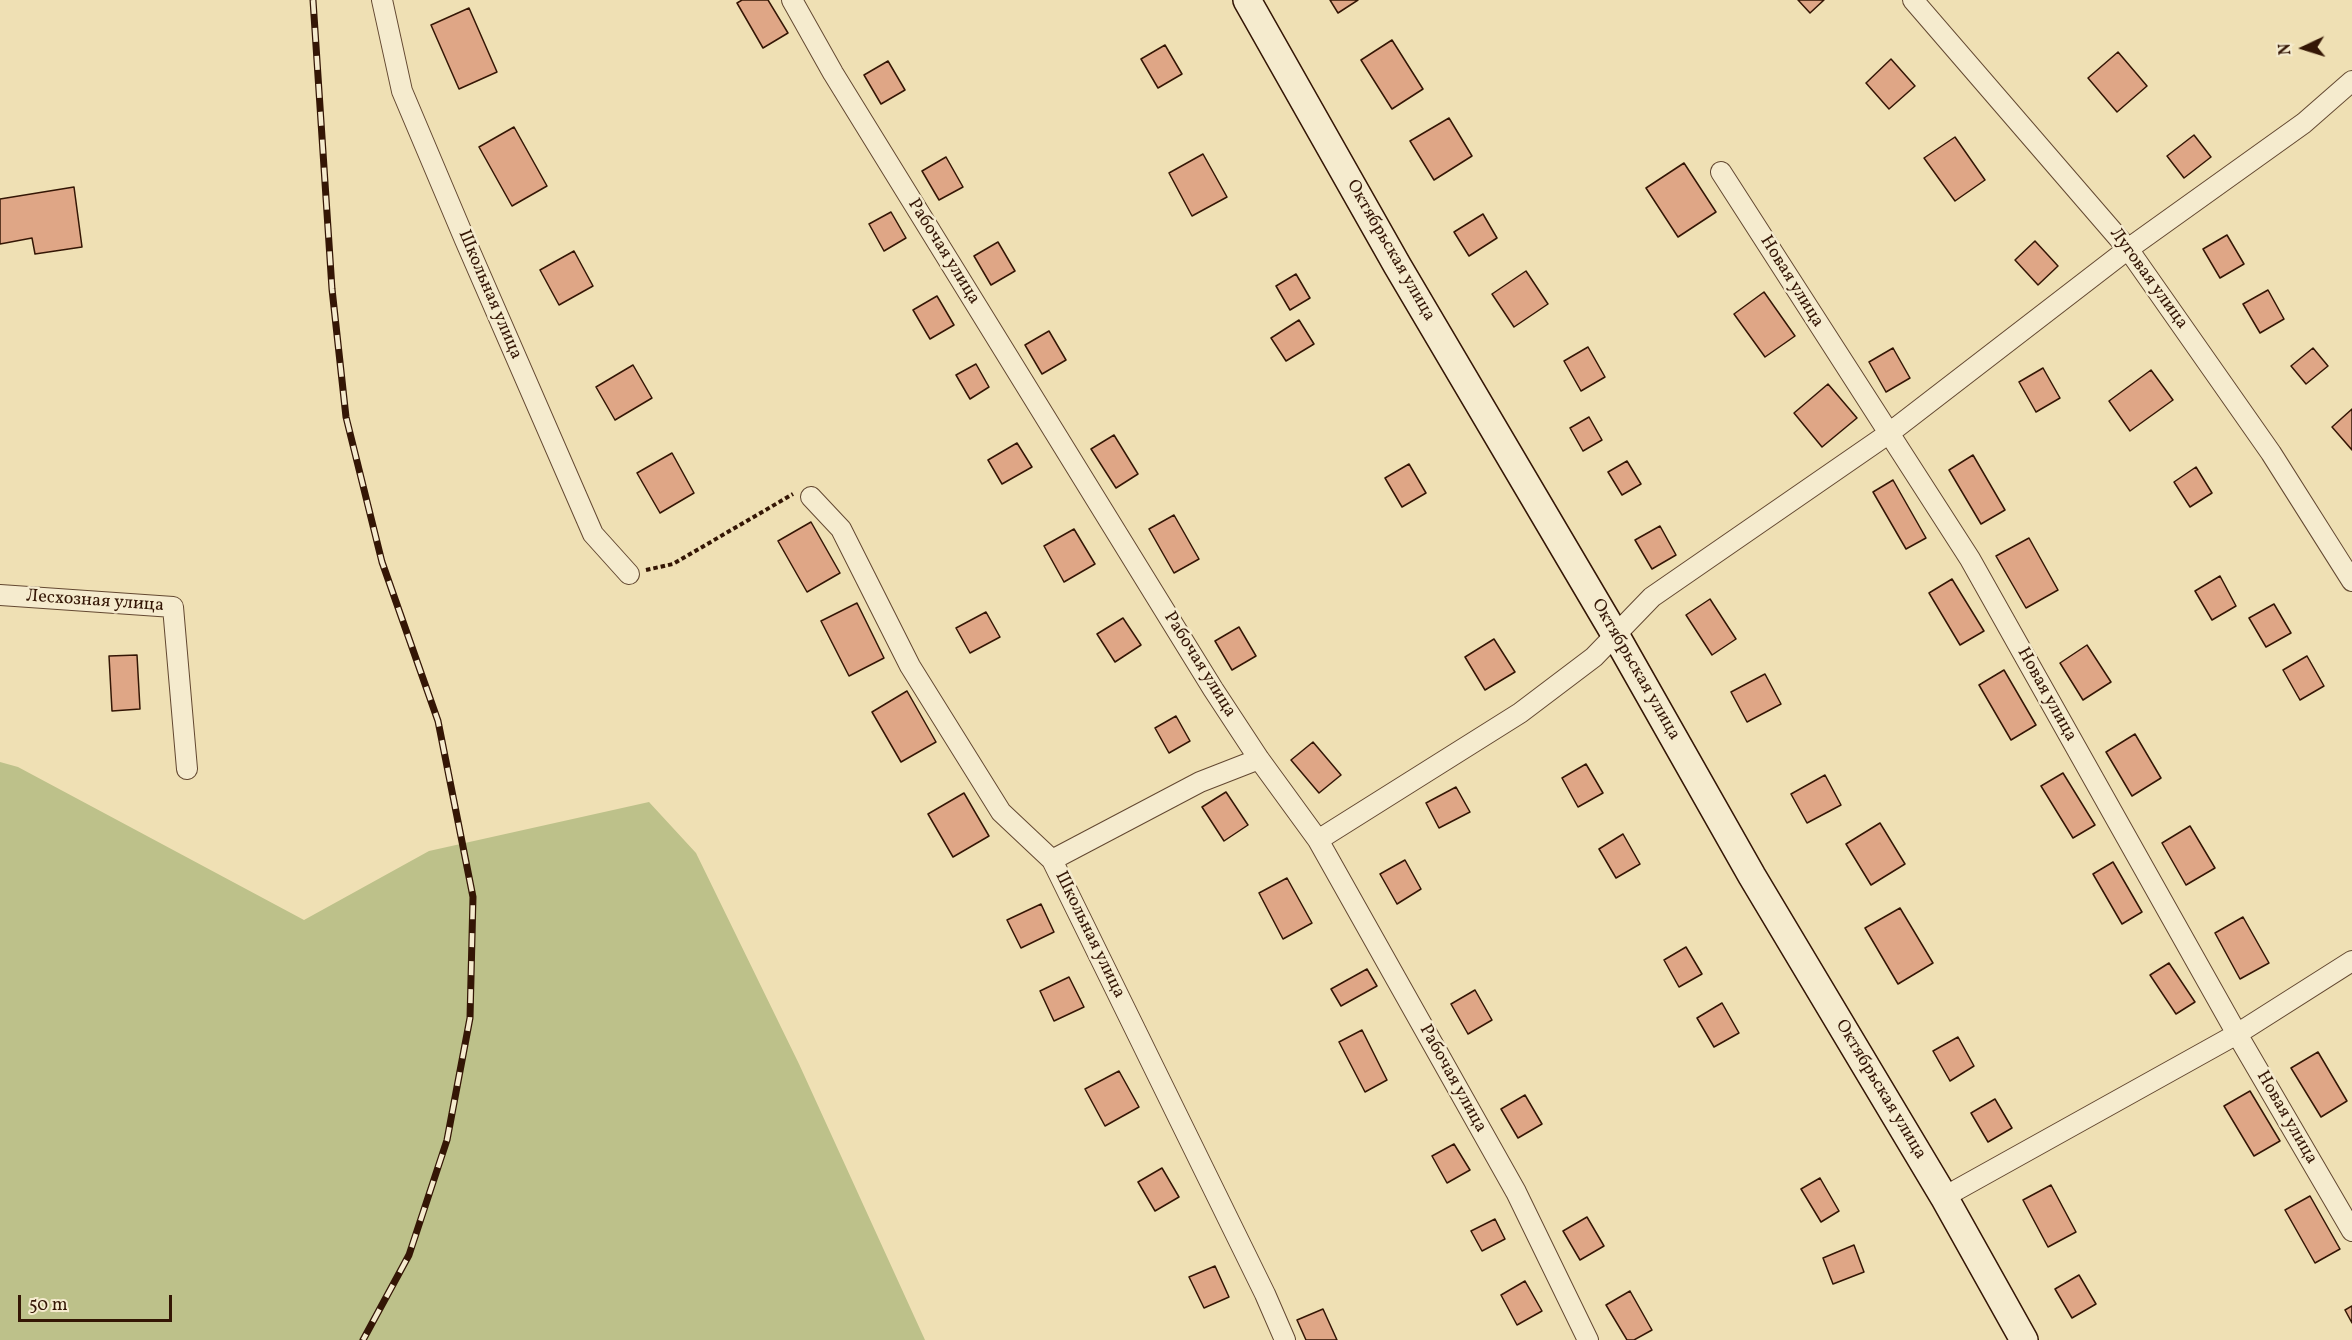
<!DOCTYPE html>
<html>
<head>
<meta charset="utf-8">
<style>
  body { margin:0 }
  #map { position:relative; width:2352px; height:1340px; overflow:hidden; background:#efe0b4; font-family:Vollkorn,serif }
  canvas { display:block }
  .north { position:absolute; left:2274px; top:18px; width:60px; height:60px; -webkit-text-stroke:4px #f5ebce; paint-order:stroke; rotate:266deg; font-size:16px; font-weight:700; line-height:24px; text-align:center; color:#341605 }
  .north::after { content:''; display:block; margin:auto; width:21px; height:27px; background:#341605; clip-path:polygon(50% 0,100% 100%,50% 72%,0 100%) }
  .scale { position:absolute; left:18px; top:1295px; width:154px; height:27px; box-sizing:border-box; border:3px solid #341605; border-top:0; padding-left:8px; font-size:18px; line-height:21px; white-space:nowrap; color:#341605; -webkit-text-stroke:4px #f5ebce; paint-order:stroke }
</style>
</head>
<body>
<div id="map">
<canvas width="2352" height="1340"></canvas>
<div class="north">N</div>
<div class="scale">50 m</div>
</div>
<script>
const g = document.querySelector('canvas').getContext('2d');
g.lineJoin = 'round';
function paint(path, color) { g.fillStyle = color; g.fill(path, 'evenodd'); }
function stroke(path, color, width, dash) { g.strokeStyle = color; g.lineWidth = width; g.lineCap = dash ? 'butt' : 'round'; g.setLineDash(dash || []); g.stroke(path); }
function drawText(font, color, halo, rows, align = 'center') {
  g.font = font + ' Vollkorn,serif'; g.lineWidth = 5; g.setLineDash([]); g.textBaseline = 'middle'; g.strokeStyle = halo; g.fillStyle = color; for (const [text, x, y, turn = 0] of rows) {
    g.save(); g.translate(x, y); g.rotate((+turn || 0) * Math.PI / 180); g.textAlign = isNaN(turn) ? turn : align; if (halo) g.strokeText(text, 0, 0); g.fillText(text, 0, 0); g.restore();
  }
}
paint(new Path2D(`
  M0,762L18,767L304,920L429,851L649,802L696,853L799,1064L925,1340H0Z`), '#bdc18a');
const building = new Path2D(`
  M742,0H768L788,33L763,48L737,3Z
  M1330,0H1358L1338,13Z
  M1798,0H1824L1810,13Z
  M469,8L497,72L459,89L431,25Z
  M1392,40L1423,89L1392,109L1361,60Z
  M1165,45L1182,74L1158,88L1141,59Z
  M2118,52L2147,86L2117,112L2088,78Z
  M1891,59L1915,86L1889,109L1866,83Z
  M888,61L905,90L881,104L864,75Z
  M1449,118L1472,156L1434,180L1410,141Z
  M514,127L547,186L512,206L479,147Z
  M2194,135L2211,157L2184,178L2167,156Z
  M1955,137L1985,180L1955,201L1924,158Z
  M1203,154L1227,197L1192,216L1169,173Z
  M946,157L963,187L939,200L922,171Z
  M1684,163L1716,212L1678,237L1646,188Z
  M74,187L82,247L35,254L32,238L0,244V199Z
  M891,212L906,238L884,251L869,224Z
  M1483,214L1497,238L1469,256L1454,232Z
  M2227,235L2244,264L2220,278L2203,249Z
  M2035,241L2058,266L2038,285L2015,260Z
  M998,242L1015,271L991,285L974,256Z
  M574,251L593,286L559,305L540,270Z
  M1526,271L1548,304L1514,327L1492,294Z
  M1296,274L1310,298L1290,310L1276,286Z
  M2268,290L2284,319L2260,333L2243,304Z
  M1764,292L1795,336L1765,357L1734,314Z
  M937,296L954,325L930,339L913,310Z
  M1299,320L1314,344L1286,361L1271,338Z
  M1049,331L1066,360L1042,374L1025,345Z
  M1588,347L1605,377L1581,391L1564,361Z
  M1893,348L1910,378L1886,392L1869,362Z
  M2313,348L2328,366L2306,384L2291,366Z
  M976,364L989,387L970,399L956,375Z
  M633,365L652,398L615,420L596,387Z
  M2043,368L2060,398L2036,412L2019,382Z
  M2151,370L2173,400L2130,431L2109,401Z
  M1828,384L1857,418L1822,447L1794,413Z
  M2352,409V450L2332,427Z
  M1589,417L1602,440L1583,451L1570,428Z
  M1114,435L1138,474L1116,488L1091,449Z
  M1017,443L1032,467L1002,484L988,460Z
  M672,453L694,493L660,513L637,473Z
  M1973,455L2005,510L1981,524L1949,470Z
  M1627,461L1641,484L1622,495L1608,472Z
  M1409,464L1426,493L1402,507L1385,478Z
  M2196,467L2212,493L2190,507L2174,482Z
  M1893,480L1926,538L1906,549L1873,492Z
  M1174,515L1199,559L1174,573L1149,529Z
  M811,522L840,573L807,592L778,541Z
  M1660,526L1676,555L1652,569L1635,540Z
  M1074,529L1095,564L1064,582L1044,546Z
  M2029,538L2058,590L2026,608L1996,556Z
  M2220,576L2236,606L2212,620L2195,591Z
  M1952,579L1984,631L1960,645L1929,593Z
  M1710,599L1736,639L1712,655L1686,615Z
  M857,603L884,658L849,676L821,621Z
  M2274,604L2291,633L2266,647L2249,618Z
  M986,612L1000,637L970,653L956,628Z
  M1123,618L1141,645L1115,662L1097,634Z
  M1239,627L1256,656L1232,670L1215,641Z
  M1494,639L1515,672L1485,690L1465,657Z
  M2087,645L2111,682L2083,700L2060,663Z
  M137,655L140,709L112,711L109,656Z
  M2307,656L2324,686L2300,700L2283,670Z
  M2004,670L2036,725L2011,740L1979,685Z
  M1765,674L1781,704L1747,722L1731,692Z
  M907,691L936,742L901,762L872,712Z
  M1176,716L1190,741L1169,753L1155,728Z
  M2135,734L2161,778L2132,796L2106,752Z
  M1313,742L1341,775L1319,793L1291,760Z
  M1586,764L1603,793L1578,807L1562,778Z
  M2063,773L2095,825L2073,838L2041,786Z
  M1825,775L1841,805L1807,823L1791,794Z
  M1456,787L1470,812L1439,828L1426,803Z
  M1226,792L1248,825L1224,841L1202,807Z
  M964,793L989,836L953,857L928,814Z
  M1880,823L1905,864L1871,885L1846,844Z
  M2190,826L2215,868L2186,885L2162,843Z
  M1623,834L1640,864L1616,878L1599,849Z
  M1405,860L1421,889L1397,904L1380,874Z
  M2113,862L2142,912L2122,924L2093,874Z
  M1287,878L1312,923L1283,939L1259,893Z
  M1041,904L1054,932L1021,948L1007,920Z
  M1900,908L1933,963L1898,984L1865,928Z
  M2243,917L2269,963L2240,979L2215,933Z
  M1686,947L1702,974L1679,987L1664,960Z
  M2169,963L2195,1002L2176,1014L2150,975Z
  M1367,969L1377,986L1341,1006L1331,989Z
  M1069,977L1084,1007L1054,1021L1040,991Z
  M1475,990L1492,1020L1468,1034L1451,1004Z
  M1722,1003L1739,1033L1714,1047L1697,1018Z
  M1362,1030L1387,1080L1365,1092L1339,1042Z
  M1958,1037L1974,1066L1950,1081L1933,1051Z
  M2318,1052L2347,1101L2321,1117L2291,1068Z
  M1119,1071L1139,1107L1105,1126L1085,1089Z
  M2250,1091L2280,1141L2254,1156L2224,1106Z
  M1525,1095L1542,1124L1518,1138L1501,1109Z
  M1995,1099L2012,1128L1988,1142L1971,1113Z
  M1454,1144L1470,1170L1447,1183L1432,1156Z
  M1162,1168L1179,1197L1155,1211L1138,1182Z
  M1820,1178L1839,1211L1821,1222L1801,1189Z
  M2051,1185L2076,1232L2048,1247L2023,1200Z
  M2310,1196L2340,1249L2315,1263L2285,1210Z
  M1587,1217L1604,1246L1580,1260L1563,1231Z
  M1495,1219L1505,1239L1482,1251L1471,1231Z
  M1854,1245L1864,1272L1833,1284L1823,1258Z
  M1215,1266L1229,1297L1204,1308L1189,1277Z
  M2079,1275L2096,1304L2072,1318L2055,1289Z
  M1525,1281L1542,1311L1517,1325L1501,1295Z
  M1630,1291L1652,1330L1634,1340H1627L1606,1305Z
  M2352,1306V1323L2345,1310Z
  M1323,1309L1337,1340H1306L1297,1320Z`);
paint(building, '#dfa686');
stroke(building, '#341605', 1.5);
const street = new Path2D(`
  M382,0L402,91L465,240L593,534L629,574
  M792,0L833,73L1213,689L1259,759L1318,840L1516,1192L1588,1340
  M1913,0L2128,249L2271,453L2352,581
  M1721,172L1970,559L2237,1034L2352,1231
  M811,497L841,529L910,666L1001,812L1052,860L1265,1294L1285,1340
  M0,595L173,607L187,769
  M1318,840L1520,713L1594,657L1652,597L1888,434L2128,249L2304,123L2352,81
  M1052,860L1200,782L1259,759
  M1944,1197L2237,1034L2352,961`);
const secondary = new Path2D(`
  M1247,0L1397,265L1616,636L1752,876L1944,1197L2024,1340`);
stroke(street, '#634831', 22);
stroke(secondary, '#341605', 30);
stroke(new Path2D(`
  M646,570L673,564L793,494`), '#341605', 4, [4.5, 3]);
stroke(street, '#f5ebce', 20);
stroke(secondary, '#f5ebce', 27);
const rail = new Path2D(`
  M313,0L332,289L346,417L382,562L438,721L473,897L470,1018L447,1140L409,1255L363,1340`);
stroke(rail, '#341605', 7);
stroke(rail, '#f5ebce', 4.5, [14]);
drawText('18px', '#341605', '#f5ebce', [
  ["Октябрьская улица",1390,251,60],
  ["Рабочая улица",943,252,58],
  ["Луговая улица",2148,279,54],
  ["Новая улица",1791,282,58],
  ["Школьная улица",489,295,67],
  ["Лесхозная улица",95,602,4],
  ["Рабочая улица",1199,665,58],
  ["Октябрьская улица",1635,670,60],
  ["Новая улица",2046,695,61],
  ["Школьная улица",1089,935,64],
  ["Рабочая улица",1452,1079,61],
  ["Октябрьская улица",1880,1090,59],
  ["Новая улица",2286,1118,60]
]);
</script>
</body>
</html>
